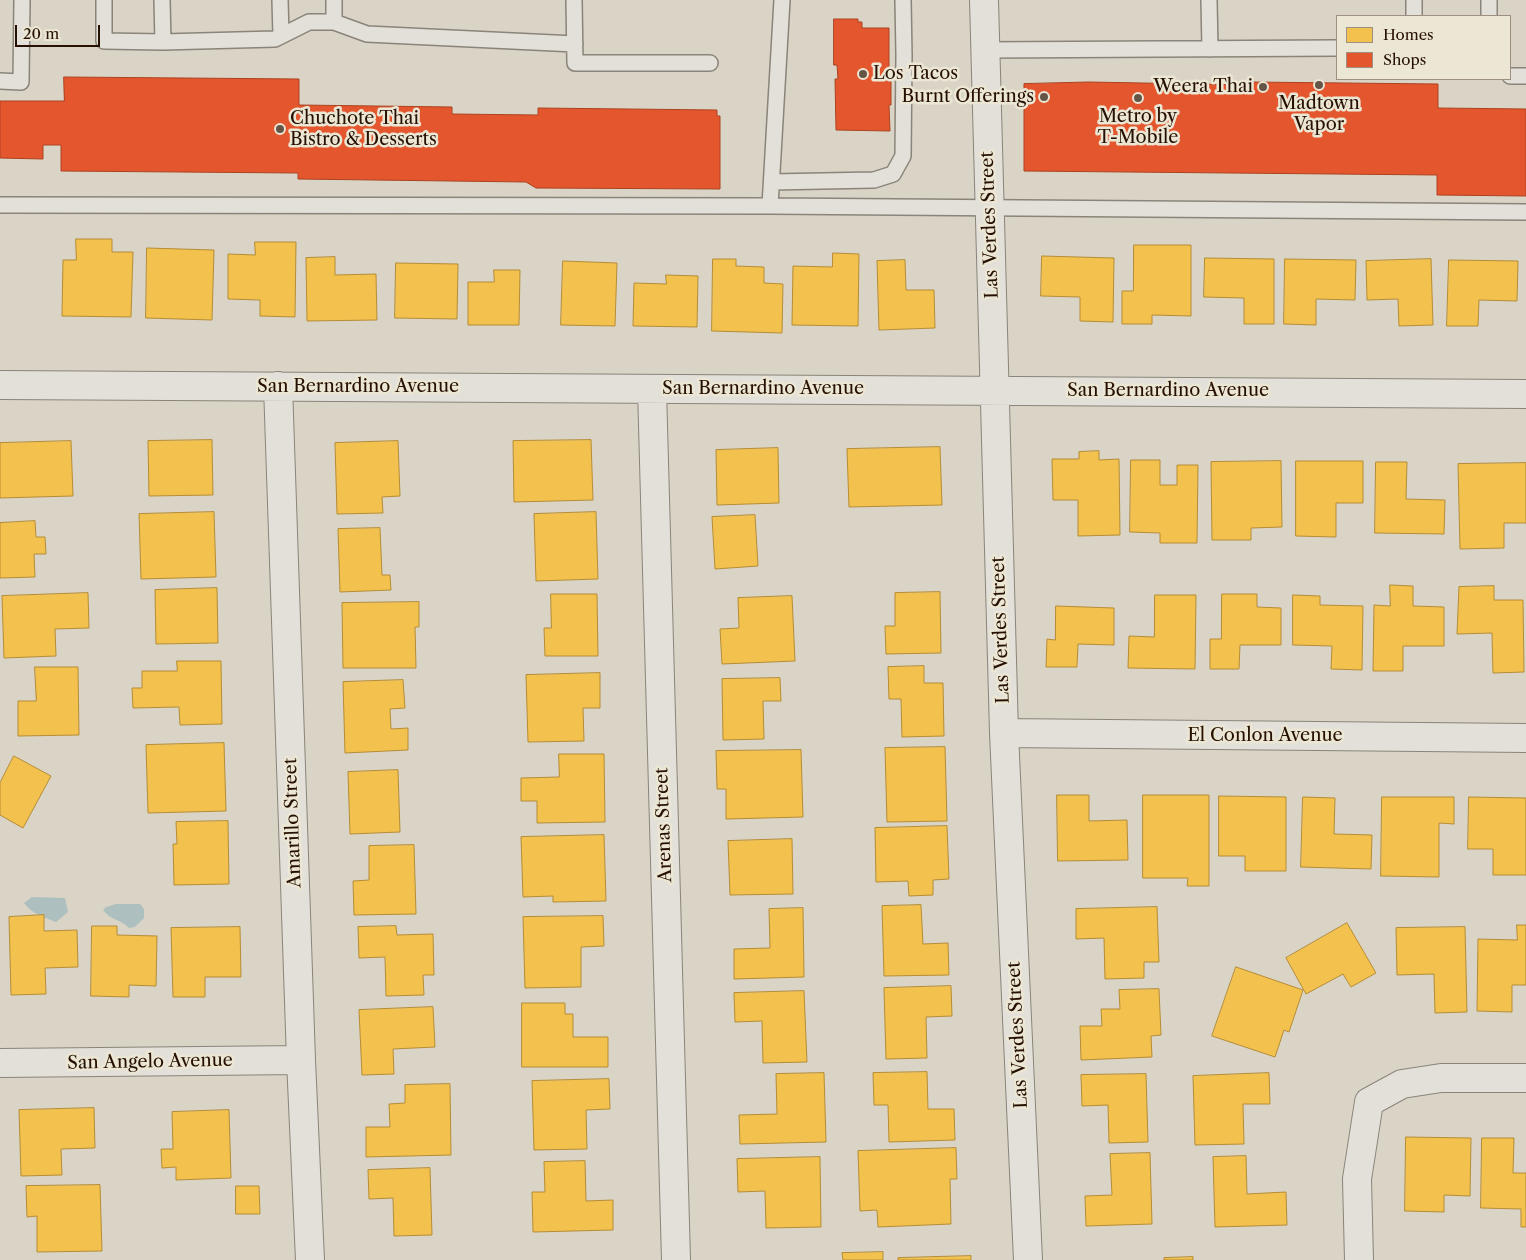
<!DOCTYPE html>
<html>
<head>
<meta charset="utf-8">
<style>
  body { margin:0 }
  #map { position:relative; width:1526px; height:1260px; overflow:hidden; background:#d9d4c5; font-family:"Libre Caslon Text",serif }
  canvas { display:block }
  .legend { position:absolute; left:1336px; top:15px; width:175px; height:65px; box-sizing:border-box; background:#ece6d4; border:1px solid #9d9080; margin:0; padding:6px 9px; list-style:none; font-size:15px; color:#261001 }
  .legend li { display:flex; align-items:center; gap:10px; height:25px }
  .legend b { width:25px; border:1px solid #9d9080 }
  .scale { position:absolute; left:15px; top:25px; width:85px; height:22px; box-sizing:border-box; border:2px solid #261001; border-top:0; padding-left:6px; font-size:15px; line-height:18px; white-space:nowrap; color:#261001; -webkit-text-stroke:4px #ece6d4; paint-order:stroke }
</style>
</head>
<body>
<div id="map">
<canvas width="1526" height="1260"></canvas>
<ul class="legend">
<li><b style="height:14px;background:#f2c14e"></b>Homes</li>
<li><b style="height:14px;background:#e4572e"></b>Shops</li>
</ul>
<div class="scale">20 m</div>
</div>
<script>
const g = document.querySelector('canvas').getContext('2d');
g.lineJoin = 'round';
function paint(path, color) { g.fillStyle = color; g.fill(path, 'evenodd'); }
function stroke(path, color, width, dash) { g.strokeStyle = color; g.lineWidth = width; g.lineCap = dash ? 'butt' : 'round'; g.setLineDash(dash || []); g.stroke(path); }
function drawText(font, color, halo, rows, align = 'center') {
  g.font = font + ' "Libre Caslon Text",serif'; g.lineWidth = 5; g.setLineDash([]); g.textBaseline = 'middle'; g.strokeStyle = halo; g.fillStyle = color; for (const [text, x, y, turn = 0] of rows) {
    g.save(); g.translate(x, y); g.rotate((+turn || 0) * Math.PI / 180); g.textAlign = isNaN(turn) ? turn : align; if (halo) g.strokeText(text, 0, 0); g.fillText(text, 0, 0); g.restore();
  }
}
paint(new Path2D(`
  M32,897L65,898L68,912L56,922C44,917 32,914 24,903Z
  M116,904H140L144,909V918L135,927L129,928C119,918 113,922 103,910L106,907Z`), '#aebfbf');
const homes = new Path2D(`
  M76,239H112V252H133L131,317L62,316L63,260H76Z
  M255,242H296L295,317L260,316V300L228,299V254L255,255Z
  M1134,245H1191V316L1152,315V324H1122V291H1133Z
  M147,248L214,250L212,320L146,318Z
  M833,253L859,254L858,326L792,325L793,266L832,267Z
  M1042,256L1114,258L1113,322L1080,321V297L1041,296Z
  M335,257V275L376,274L377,320L307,321L306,258Z
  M1205,258L1274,259V324H1244V298L1204,297Z
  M713,259H736V266L764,267V283L783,284L782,333L712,331Z
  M1285,259L1356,260L1355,300L1316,299V325L1284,324Z
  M1431,259L1433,325L1399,326L1398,299L1367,300L1366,261Z
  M905,260L906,290H934L935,328L879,330L877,261Z
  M1449,260L1518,261L1517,301L1479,300L1478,326H1447Z
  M563,261L617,263L615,326L561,325Z
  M396,263L458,264L457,319L395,318Z
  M494,270H520L519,325H468V282H494Z
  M666,275L698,276L697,327L633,326L634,283L666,284Z
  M212,440L213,495L149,496L148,441Z
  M591,440L593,500L514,502L513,441Z
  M71,441L73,496L0,498V443Z
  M398,441L400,496L382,497L383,513L337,514L335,443Z
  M940,447L942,505L849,507L847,449Z
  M778,448L779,503L717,505L716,450Z
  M1099,451V460L1119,459L1120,535L1078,536V500H1053L1052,459H1079V452Z
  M1131,460H1160V485H1177V465H1198L1197,543H1160V533L1130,532Z
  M1281,461L1282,527L1251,528V540H1212L1211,462Z
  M1296,461H1363V503H1336V537L1296,536Z
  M1376,462H1407L1406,499L1445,500L1444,534L1375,533Z
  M1526,463V523H1504V548L1460,549L1458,464Z
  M214,512L216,577L141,579L139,514Z
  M596,512L598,579L536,581L534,514Z
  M755,515L758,566L715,569L712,517Z
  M35,521L36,537H45L46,554H34L35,577L0,578V523Z
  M380,528L382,575H390L391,590L340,592L338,529Z
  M1390,585L1413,586V606L1444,607V646H1403V671H1373L1374,605L1390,606Z
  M1494,586V600H1523L1524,672L1493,673L1492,633L1457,634L1459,587Z
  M217,588L218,643L156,644L155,590Z
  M940,592L941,653L886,654L885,626H895V593Z
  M88,593L89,628L55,629L56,656L4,658L2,596Z
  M551,594H597L598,656H545L544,628H551Z
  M1222,594H1257V607L1281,608V645H1240L1239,669H1210V639H1221Z
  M1155,595H1196L1195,669L1128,668L1129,636L1154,637Z
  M1293,595L1320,596V605L1363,606L1362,670L1331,669L1332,646L1293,645Z
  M792,596L795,661L722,664L720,629L739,628L738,598Z
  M419,602V627H415L416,668H343L342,603Z
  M1056,606L1114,608V645L1078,644L1077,667H1046L1047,639L1055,640Z
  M177,661H221L222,724L180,725L179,707L133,708L132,688H142V671H177Z
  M924,666V683H943L944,736L902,737L901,699H889L888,667Z
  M35,667H78L79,735L18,736V701H36Z
  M600,673V708H583L584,741L528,742L526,675Z
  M780,678L781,701H763L764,739L723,740L722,679Z
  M403,680L405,708L390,709L391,729L408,728V750L345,753L343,682Z
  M224,743L226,811L148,813L146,745Z
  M945,747L947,821L887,822L885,748Z
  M801,750L803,817L726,819V789H717L716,751Z
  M559,754H604L605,822L537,823V801H521V778L559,777Z
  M14,756L51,776L23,828L0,815V783Z
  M398,770L400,832L350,834L348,772Z
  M1057,795H1089V821L1127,820L1128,860L1058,861Z
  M1143,795H1209V886H1187L1188,878H1143Z
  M1219,796L1286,797V871H1245V856H1219Z
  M1303,797L1335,798L1334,834L1372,835L1371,869L1301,867Z
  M1382,797H1454V824L1439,823V877L1381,876Z
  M1469,797L1526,798V875H1493V849H1468Z
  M228,821L229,884L174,885L173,844H177L176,822Z
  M947,826L949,879L933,880V895L909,896L908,881L876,882L875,828Z
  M604,835L606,901L553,902V896L523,897L521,837Z
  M792,839L793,894L730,895L728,841Z
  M414,845L416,914L354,915L353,881L369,880V846Z
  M921,905L923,944L948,943L949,975L884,976L882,906Z
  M1157,907L1159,962H1144V978L1105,979L1104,938L1076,939V909Z
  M803,908L804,977L734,979V949L770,948L769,909Z
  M44,915V931L77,930L78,967L45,968L46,994L11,995L9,917Z
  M603,916L604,946L581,947V987L525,988L523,917Z
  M1347,923L1376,973L1351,987L1343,974L1306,994L1286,958Z
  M1517,925H1526V985H1512V1012L1477,1011L1478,939L1517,940Z
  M92,926H117V935L157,936L156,986L129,985V997L91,996Z
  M396,926L397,935L433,934L434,975H423L424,995L386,996L385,957L359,958L358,927Z
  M240,927L241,977H205V997H173L171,928Z
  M1465,927L1467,1012L1435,1013L1434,974L1397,975L1396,928Z
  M1236,967L1303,990L1289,1032L1284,1030L1275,1057L1212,1036Z
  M951,986L952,1016L926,1017L927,1058L886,1059L884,988Z
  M1159,989L1161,1035L1151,1036L1152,1057L1081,1060L1080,1026H1102L1101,1009H1120L1119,990Z
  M804,991L807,1062L763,1063L762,1021L735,1022L734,993Z
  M522,1003H565V1014H573V1037H608V1067H522Z
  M433,1007L435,1047L393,1049L394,1074L362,1075L359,1010Z
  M927,1072L928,1109H954L955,1140L889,1142L888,1105H874L873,1073Z
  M824,1073L826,1142L740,1144L739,1115L777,1114L776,1074Z
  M1269,1073L1270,1104H1243L1244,1144L1195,1145L1193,1076Z
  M1146,1074L1148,1142L1109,1143L1108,1105L1082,1106L1081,1075Z
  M609,1079L610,1109L586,1110L587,1149L534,1150L532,1081Z
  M450,1084L451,1155L366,1157V1127H390L389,1104L405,1103V1085Z
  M94,1108L95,1148L61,1149L62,1175L21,1176L19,1110Z
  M229,1110L231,1178L176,1180V1167L162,1168L161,1149H173L172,1112Z
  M1406,1137L1471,1138L1470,1196L1444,1195V1212L1405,1211Z
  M1482,1138H1514L1513,1173H1526V1227H1521V1209L1481,1208Z
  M956,1148L957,1179H950L951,1224L878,1227L877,1210L860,1211L858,1151Z
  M1150,1153L1152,1224L1086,1226L1085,1196L1112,1195L1110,1154Z
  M1246,1156L1247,1194L1286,1192L1287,1225L1215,1227L1213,1157Z
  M820,1157L821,1227L766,1228L765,1191L738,1192L737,1159Z
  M585,1161L586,1201L613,1200V1230L533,1232L532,1192H545L544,1162Z
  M430,1168L432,1235L394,1236L393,1198L369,1199L368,1170Z
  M100,1185L102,1251L37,1252V1216L27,1217L26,1186Z
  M236,1186H259L260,1214H236Z
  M883,1252V1260H843L842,1253Z
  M971,1256V1260H898V1258Z
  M1193,1257V1260H1164V1258Z`);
paint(homes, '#f2c14e');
stroke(homes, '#b58c37', 1);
const shops = new Path2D(`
  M834,19H858V22H862V28H889V76H891V105H889L890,131L836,130L835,79H838L837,65H834Z
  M64,77L299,79V105L452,107V114L538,115V108L717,110V116H720V189L536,188L526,182L298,179V173L61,171V145H43V159L0,158V101H64Z
  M1089,82L1251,85V82L1438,84V108L1526,109V196L1437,195V175L1024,171V84Z`);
paint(shops, '#e4572e');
stroke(shops, '#ab4220', 1);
const service = new Path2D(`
  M104,0V41L163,42L275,39L309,22H334L367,34L575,44
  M162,0L163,42
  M280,0L281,36
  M334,0V22
  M574,0L575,63H710
  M1209,0L1210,49
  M1414,0V16
  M1489,0V16
  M984,50L1337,48
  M1510,76H1526
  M0,81L21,82L22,0
  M772,182L874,180L893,174L903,156L904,55L903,0
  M0,205L770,206L1526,212
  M770,206L782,0`);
const minor = new Path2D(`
  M984,0L1004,733L1028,1260
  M0,385L1526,394
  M278,386L301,1060L310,1260
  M652,389L676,1260
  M1004,733L1526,738
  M0,1063L301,1060
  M1359,1260L1357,1179L1369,1102L1402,1084L1441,1078H1526`);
stroke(service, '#8a847a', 18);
stroke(minor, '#8a847a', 30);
stroke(service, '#e2e0d9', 15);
stroke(minor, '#e2e0d9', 28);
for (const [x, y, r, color] of [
  [863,74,5,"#655546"],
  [1319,85,5,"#655546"],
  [1263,87,5,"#655546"],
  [1044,97,5,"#655546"],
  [1138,98,5,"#655546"],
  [280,129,5,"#655546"]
]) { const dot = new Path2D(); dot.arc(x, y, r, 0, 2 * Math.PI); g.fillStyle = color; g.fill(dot); stroke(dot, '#ece6d4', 2); }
drawText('18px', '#261001', '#ece6d4', [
  ["Los Tacos",873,74],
  ["Weera Thai",1253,87,"right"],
  ["Burnt Offerings",1034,97,"right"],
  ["Madtown",1319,104,"center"],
  ["Vapor",1319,125,"center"],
  ["Metro by",1138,117,"center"],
  ["T-Mobile",1138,138,"center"],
  ["Chuchote Thai",290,119],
  ["Bistro & Desserts",290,140]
], 'left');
drawText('18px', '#261001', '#ece6d4', [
  ["Las Verdes Street",990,225,-92],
  ["San Bernardino Avenue",358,387],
  ["San Bernardino Avenue",763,389],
  ["San Bernardino Avenue",1168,391],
  ["Las Verdes Street",1001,630,-92],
  ["El Conlon Avenue",1265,736],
  ["Amarillo Street",293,823,-92],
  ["Arenas Street",664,825,-92],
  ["Las Verdes Street",1018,1035,-93],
  ["San Angelo Avenue",150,1062,-1]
]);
</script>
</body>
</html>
